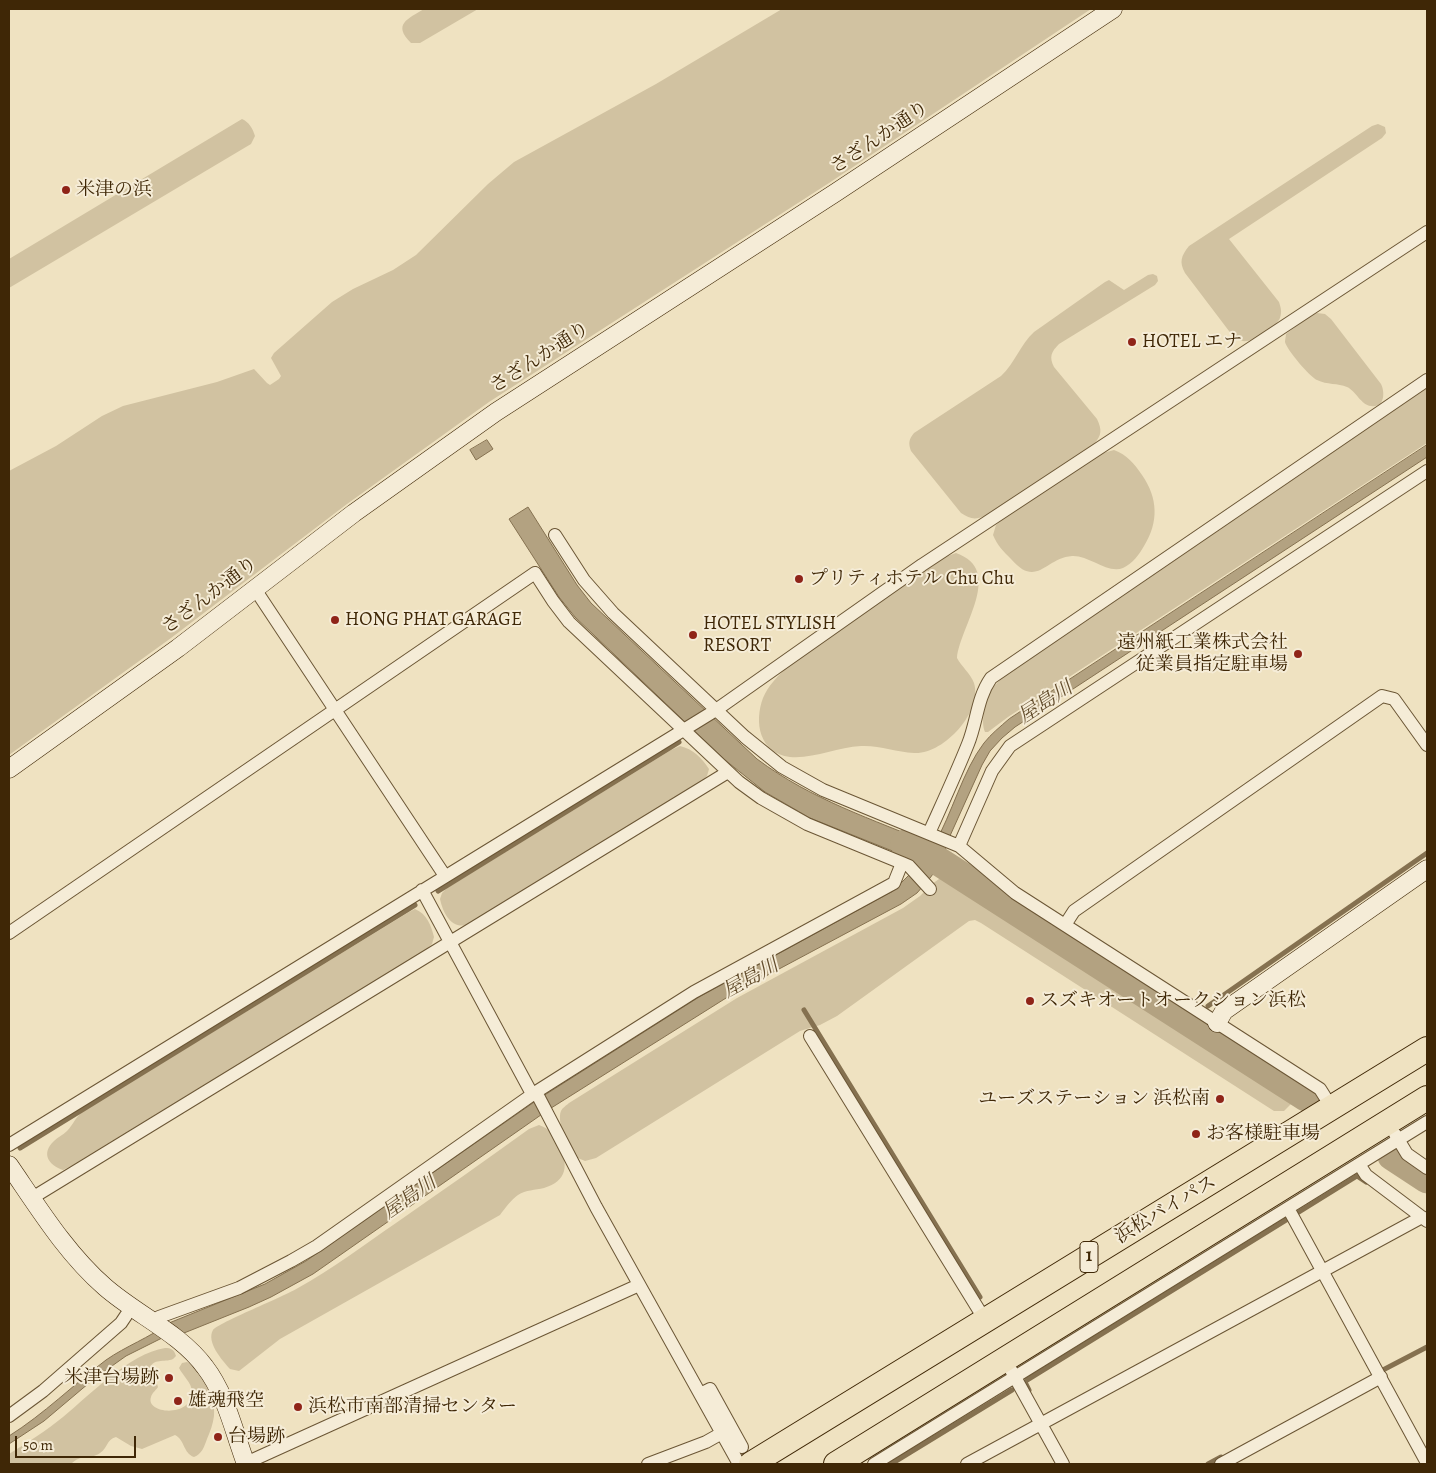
<!DOCTYPE html>
<html>
<head>
<meta charset="utf-8">
<style>
  body { margin:0 }
  #map { position:relative; width:1436px; height:1473px; overflow:hidden; background:#efe2c1; font-family:Alegreya,serif }
  canvas { display:block }
  .frame { position:absolute; inset:0; border:10px solid #3f2706; pointer-events:none }
  .scale { position:absolute; left:15px; top:1436px; width:121px; height:22px; box-sizing:border-box; border:2px solid #3f2706; border-top:0; padding-left:6px; font-size:15px; line-height:18px; white-space:nowrap; color:#3f2706; -webkit-text-stroke:4px #f5ecd7; paint-order:stroke }
</style>
</head>
<body>
<div id="map">
<canvas width="1436" height="1473"></canvas>
<div class="frame"></div>
<div class="scale">50 m</div>
</div>
<script>
const g = document.querySelector('canvas').getContext('2d');
g.lineJoin = 'round';
function paint(path, color) { g.fillStyle = color; g.fill(path, 'evenodd'); }
function stroke(path, color, width, dash) { g.strokeStyle = color; g.lineWidth = width; g.lineCap = dash ? 'butt' : 'round'; g.setLineDash(dash || []); g.stroke(path); }
function drawText(font, color, halo, rows, align = 'center') {
  g.font = font + ' Alegreya,"Noto Serif JP",serif'; g.lineWidth = 4; g.setLineDash([]); g.textBaseline = 'middle'; g.strokeStyle = halo; g.fillStyle = color; for (const [text, x, y, turn = 0] of rows) {
    g.save(); g.translate(x, y); g.rotate((+turn || 0) * Math.PI / 180); g.textAlign = isNaN(turn) ? turn : align; if (halo) g.strokeText(text, 0, 0); g.fillText(text, 0, 0); g.restore();
  }
}
paint(new Path2D(`
  M424,9H478L420,43H411C392,24 408,19 424,9Z
  M782,9H1091L829,183L489,402L347,504L171,638L9,755V471L56,446L102,416L123,406L217,382L254,369L267,383L270,385L279,379L281,376L271,358L274,353L332,302L353,289L393,270L416,255L488,184L514,162L656,84Z
  M242,119C249,122 253,129 255,136L251,144L9,288V259Z
  M1378,124L1385,127L1386,133L1382,138L1229,239L1279,302C1281,308 1282,312 1280,318C1276,327 1256,340 1247,341C1240,342 1237,338 1232,335L1185,273C1179,262 1181,256 1189,246L1372,126Z
  M1153,274L1157,276L1158,281L1155,285L1059,344C1051,352 1049,357 1054,367L1097,419C1102,430 1102,435 1094,444L985,516C975,520 970,519 961,513L911,451C908,443 909,439 914,433L1001,376C1015,363 1020,345 1034,332L1105,282L1109,280L1124,290L1148,275Z
  M1317,313L1325,314L1331,319L1381,384C1385,392 1385,408 1371,406C1361,405 1356,391 1347,387C1338,383 1327,385 1317,380C1310,377 1287,350 1285,342C1285,341 1286,335 1286,334L1310,316Z
  M1427,388V443L1008,717L988,732H985C980,721 986,698 992,689C995,684 999,681 1004,677Z
  M1114,450C1127,455 1134,463 1142,475C1158,498 1159,522 1144,546C1139,555 1133,563 1123,568C1107,574 1089,555 1072,556C1045,558 1037,589 1011,559C1004,552 997,545 993,535L996,525L1004,518L1103,453Z
  M956,553C1005,570 960,626 957,658C961,666 971,674 974,683C983,712 943,755 914,753C896,752 879,745 861,746C837,747 814,759 790,757C759,753 754,722 763,698C768,686 777,677 786,668L925,570L945,557Z
  M680,746C693,749 702,758 709,769L707,776L702,781L467,925C451,929 443,913 440,899L442,893L447,888L671,750Z
  M948,878L954,880L1290,1095L1292,1103L1284,1111H1274L981,923L975,920L969,921L837,1016L820,1025L800,1031L596,1158L585,1161C583,1160 580,1159 578,1158C569,1151 556,1122 561,1111C562,1108 567,1105 569,1103L737,998L903,908L920,896L932,884L939,879Z
  M415,909C427,914 431,925 434,937L432,944L426,950L71,1166L63,1170C48,1165 41,1153 54,1141C58,1137 63,1135 67,1131C73,1125 75,1118 82,1112L409,912Z
  M539,1125C551,1129 554,1136 559,1146C569,1165 567,1181 544,1188C535,1190 526,1190 518,1195C511,1200 505,1208 500,1215L280,1339L239,1371L230,1369C222,1360 206,1342 213,1330C218,1323 285,1296 298,1288C332,1269 364,1245 396,1223C440,1192 485,1161 529,1129Z
  M165,1348C171,1348 174,1349 176,1356L173,1359C164,1363 153,1357 149,1370L155,1377L158,1387C156,1390 152,1393 151,1397C145,1414 192,1418 192,1392C192,1383 183,1376 179,1368L182,1363L187,1362C204,1371 216,1397 214,1416C213,1424 210,1432 207,1439C204,1447 202,1454 194,1457C183,1453 185,1440 175,1435L142,1449L131,1446L116,1437C106,1440 108,1448 100,1453C90,1460 82,1453 71,1464H9V1454C28,1442 46,1431 63,1417C91,1394 129,1354 165,1348Z`), '#d1c2a1');
const water = new Path2D(`
  M487,440L493,449L476,460L470,450Z
  M1427,445V457L1015,727L1002,738L990,751L982,765L949,838L941,863L930,878L917,893L901,904L734,993L680,1027L548,1110L313,1274L271,1297L249,1307L184,1333L164,1337L126,1356L95,1378L44,1421L9,1444V1436C44,1414 73,1385 106,1360C126,1346 149,1338 169,1323L265,1284L306,1261L540,1098L699,997L893,891L917,867L915,860L810,818L765,792L725,760L575,617L559,597L509,519L528,507L577,585L591,603L757,759C812,800 872,819 934,845C952,814 963,770 984,743C991,734 1000,727 1009,719Z`);
paint(water, '#b3a281');
stroke(water, '#857150', 1);
stroke(new Path2D(`
  M438,891L679,742
  M1208,1006L1427,853
  M804,1010L980,1297
  M1187,1021L1191,1018
  M20,1148L415,905
  M1299,1212L1357,1176L1366,1182
  M1381,1371L1427,1347
  M1027,1380L1286,1220
  M1025,1382L1029,1390
  M891,1464L1012,1390
  M1208,1464L1221,1457`), '#857150', 5);
stroke(new Path2D(`
  M905,844L935,859L1306,1097
  M1392,1156L1427,1179`), '#b3a281', 29);
const street = new Path2D(`
  M555,535L584,580L613,613L745,737L782,767L823,790L959,846L1015,893L1320,1089L1332,1108
  M255,589L445,876
  M929,833C942,804 956,774 968,744C977,722 977,698 991,678L1427,380
  M959,846L992,771L1010,746L1427,471
  M902,863L909,866L930,889
  M422,890L532,1094
  M1065,925L1074,911L1382,696L1394,699L1427,745
  M9,933L535,573L553,601L569,622L739,782L761,798L807,824L902,863L894,883L694,992L536,1092L317,1246L291,1261L239,1288L159,1317L155,1324
  M810,1036L985,1320
  M536,1092L596,1207L739,1464
  M1395,1134L1407,1154L1427,1168
  M9,1145L716,710L922,565L1427,232
  M1359,1164L1366,1175L1427,1221
  M32,1198L728,772
  M1288,1208L1427,1463
  M1011,1370L1063,1464
  M700,1394L710,1389L742,1447
  M9,1416L43,1391L121,1323L131,1308
  M246,1463L639,1285
  M648,1464L706,1442L722,1433
  M874,1464L1427,1122
  M967,1464L1422,1217
  M1221,1464L1381,1377`);
const secondary = new Path2D(`
  M9,769L178,648L354,513L496,412L835,193L1113,9
  M1217,1023L1224,1011L1427,869
  M9,1165C38,1207 66,1253 105,1287C137,1315 180,1333 205,1367C226,1394 234,1432 246,1464`);
const highway = new Path2D(`
  M751,1464L1427,1049
  M836,1464L1427,1098`);
stroke(street, '#6b5635', 14);
stroke(secondary, '#3f2706', 19);
stroke(highway, '#3f2706', 26);
stroke(street, '#f5ecd7', 12);
stroke(secondary, '#f5ecd7', 18);
stroke(highway, '#efe2c1', 24);
for (const [x, y, r, color] of [
  [66,190,5,"#8f2418"],
  [1132,342,5,"#8f2418"],
  [799,579,5,"#8f2418"],
  [335,620,5,"#8f2418"],
  [693,635,5,"#8f2418"],
  [1298,654,5,"#8f2418"],
  [1030,1001,5,"#8f2418"],
  [1220,1099,5,"#8f2418"],
  [1196,1134,5,"#8f2418"],
  [169,1378,5,"#8f2418"],
  [178,1401,5,"#8f2418"],
  [298,1407,5,"#8f2418"],
  [218,1437,5,"#8f2418"]
]) { const dot = new Path2D(); dot.arc(x, y, r, 0, 2 * Math.PI); g.fillStyle = color; g.fill(dot); stroke(dot, '#f5ecd7', 2); }
for (const [x, y, w] of [
  [1089,1257,18]
]) { const box = new Path2D(); box.roundRect(x - w / 2, y - 15.5, w, 31, 4); g.fillStyle = '#f5ecd7'; g.fill(box); stroke(box, '#3f2706', 1); }
drawText('bold 18px', '#3f2706', null, [
  ["1",1089,1257]
]);
drawText('19px', '#3f2706', '#f5ecd7', [
  ["さざんか通り",880,138,-34],
  ["さざんか通り",540,358,-33],
  ["さざんか通り",210,596,-37],
  ["浜松バイパス",1166,1210,-31]
]);
drawText('19px', '#3f2706', '#f5ecd7', [
  ["米津の浜",76,190],
  ["HOTEL エナ",1142,342],
  ["プリティホテル Chu Chu",809,579],
  ["HONG PHAT GARAGE",345,620],
  ["HOTEL STYLISH",703,624],
  ["RESORT",703,646],
  ["遠州紙工業株式会社",1288,643,"right"],
  ["従業員指定駐車場",1288,665,"right"],
  ["スズキオートオークション浜松",1040,1001],
  ["ユーズステーション 浜松南",1210,1099,"right"],
  ["お客様駐車場",1206,1134],
  ["米津台場跡",159,1378,"right"],
  ["雄魂飛空",188,1401],
  ["浜松市南部清掃センター",308,1407],
  ["台場跡",228,1437]
], 'left');
drawText('italic 20px', '#624c2b', '#f5ecd7', [
  ["屋島川",1046,703,-33],
  ["屋島川",751,979,-29],
  ["屋島川",410,1198,-35]
]);
</script>
</body>
</html>
